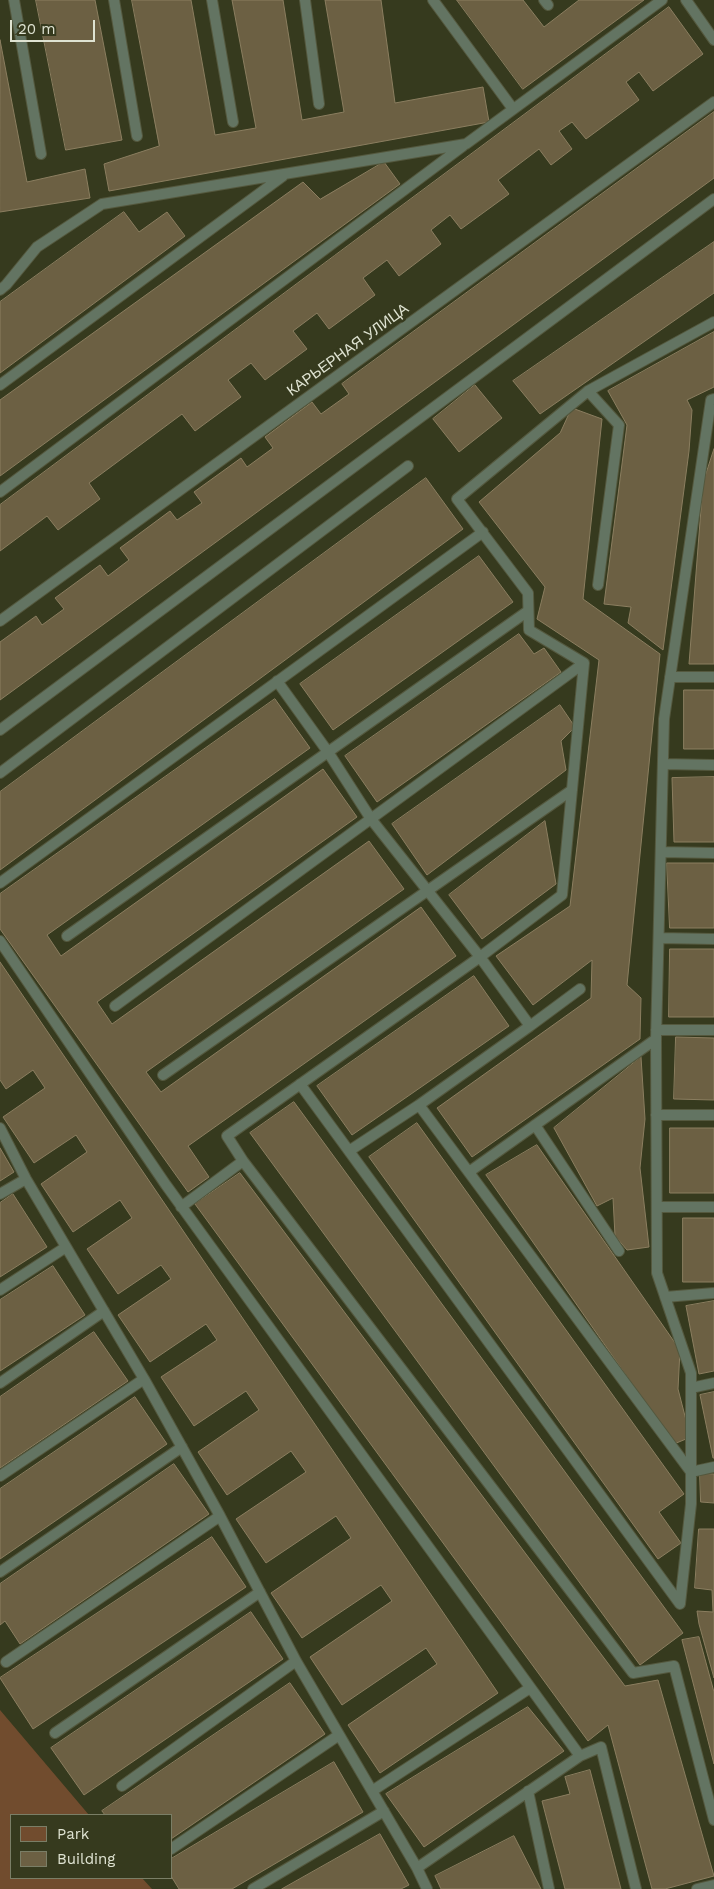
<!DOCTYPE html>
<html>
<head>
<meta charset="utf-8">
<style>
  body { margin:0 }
  #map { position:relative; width:714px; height:1889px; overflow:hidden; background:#363a1e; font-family:"Work Sans",sans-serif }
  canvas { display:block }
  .legend { position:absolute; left:10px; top:1814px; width:162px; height:65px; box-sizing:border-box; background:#363a1e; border:1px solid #7a7e66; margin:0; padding:6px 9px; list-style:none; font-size:15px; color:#dfe3d2 }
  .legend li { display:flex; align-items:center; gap:10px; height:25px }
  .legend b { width:25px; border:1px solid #7a7e66 }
  .scale { position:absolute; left:10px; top:20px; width:85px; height:22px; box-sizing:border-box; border:2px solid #dfe3d2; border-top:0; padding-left:6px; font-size:15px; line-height:18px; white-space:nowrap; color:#dfe3d2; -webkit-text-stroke:4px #363a1e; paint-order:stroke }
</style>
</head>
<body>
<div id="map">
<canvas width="714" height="1889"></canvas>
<ul class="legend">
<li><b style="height:14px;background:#714c2e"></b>Park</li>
<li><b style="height:14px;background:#6c6043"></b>Building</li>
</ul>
<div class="scale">20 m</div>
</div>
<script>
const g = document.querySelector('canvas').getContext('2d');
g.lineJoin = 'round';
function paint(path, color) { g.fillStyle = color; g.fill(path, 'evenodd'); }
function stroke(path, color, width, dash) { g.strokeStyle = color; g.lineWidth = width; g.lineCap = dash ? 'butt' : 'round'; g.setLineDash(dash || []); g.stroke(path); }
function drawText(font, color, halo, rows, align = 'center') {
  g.font = font + ' "Work Sans",sans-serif'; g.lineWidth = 5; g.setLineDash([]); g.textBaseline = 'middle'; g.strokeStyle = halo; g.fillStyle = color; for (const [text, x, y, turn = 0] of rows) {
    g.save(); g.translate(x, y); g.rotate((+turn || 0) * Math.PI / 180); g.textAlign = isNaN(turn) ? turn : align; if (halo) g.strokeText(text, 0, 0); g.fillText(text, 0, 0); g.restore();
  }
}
paint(new Path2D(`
  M0,1710L89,1815H11V1878H142L152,1889H0Z`), '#714c2e');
const building = new Path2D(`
  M36,0H95L122,140L66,150Z
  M132,0H191L215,135L256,128L232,0H283L302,120L344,112L325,0H381L395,103L483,87L489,122L109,191L104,164L159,146Z
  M457,0H523L544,27L579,0H644L523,89Z
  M669,7L703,54L653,91L639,72L626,82L639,100L586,139L572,122L559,131L572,149L551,165L539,149L498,180L509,194L461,229L450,215L431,230L441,244L399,276L387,260L363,278L375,295L329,329L317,313L293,331L307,349L265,380L251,363L228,380L241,397L195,431L182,414L89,483L100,499L58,530L47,516L0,551V505Z
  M0,40L27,182L85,169L90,198L0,212Z
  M714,112V178L0,700V642L36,616L42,625L64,609L55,598L100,565L108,576L129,560L120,548L170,511L177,520L202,503L194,492L241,458L247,467L273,448L265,437L312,402L321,414L349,394L342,384Z
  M384,162L400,184L0,476V400L303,182L320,199Z
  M124,212L139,232L167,212L185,236L0,373V302Z
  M714,242V293L540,414L513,381Z
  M714,332V387L687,400L692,410L689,451L663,650L628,623L631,607L604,604L627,425L608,391Z
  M475,385L502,418L459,452L433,419Z
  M572,408L602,419L583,599L660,654L627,985L641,998L640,1039L472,1157L437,1108L591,998L592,960L533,1005L496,956L570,906L599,660L537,619L545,587L479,502L560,433Z
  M714,449V664H689L703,483Z
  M426,478L463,529L0,870V792Z
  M479,556L513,602L333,730L300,684Z
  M519,634L534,654L544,648L561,672L377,802L345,756Z
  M684,690H714V749H684Z
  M275,699L310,748L47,935L61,956L323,769L357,817L97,1002L112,1024L369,841L404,889L146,1072L161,1092L421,907L456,956L188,1146L209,1177L188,1192L0,929V894Z
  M560,705L575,727L561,741L566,770L427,875L392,824Z
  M714,777V842H674L672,778Z
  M545,821L556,884L482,939L449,895Z
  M667,863H714V928H670Z
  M670,949H714V1017H669Z
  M0,962L498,1693L380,1773L348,1725L437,1664L426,1648L342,1705L310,1657L392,1601L381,1585L302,1638L271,1593L351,1538L336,1516L266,1563L236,1519L306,1472L291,1451L227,1495L198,1452L259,1410L246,1391L194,1426L161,1377L217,1340L206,1324L150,1362L118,1315L171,1279L161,1265L118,1294L87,1249L132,1218L120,1200L73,1232L41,1184L87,1152L76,1135L34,1163L3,1117L45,1088L33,1070L6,1089L0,1080Z
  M474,976L509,1026L352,1135L317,1086Z
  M676,1037L714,1038V1100L674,1099Z
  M641,1057L645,1119L640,1168L649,1247L627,1250L615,1236L613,1198L597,1206L554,1128Z
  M294,1102L683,1633L640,1665L250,1133Z
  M417,1123L684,1494L659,1512L681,1543L658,1559L369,1157Z
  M670,1128H714V1193H670Z
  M537,1145L680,1350L678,1389L686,1420V1439L674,1444L486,1175Z
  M0,1148L14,1172L0,1181Z
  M240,1173L625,1686L658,1680L714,1876L665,1889H652L608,1725L588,1741L195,1204Z
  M13,1194L47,1247L0,1277V1203Z
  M683,1218H714V1282H683Z
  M53,1266L85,1315L0,1371V1300Z
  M714,1301V1371L699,1374L686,1306Z
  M94,1332L128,1381L0,1468V1397Z
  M714,1392V1458H713L700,1395Z
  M135,1397L167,1444L0,1559V1489Z
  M174,1464L209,1514L20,1644L5,1621L0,1625V1584Z
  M700,1473L714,1474V1503L701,1502Z
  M699,1529H714V1678L699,1624L697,1611L713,1612L712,1590L695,1588Z
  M212,1537L246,1587L33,1729L0,1678Z
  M251,1612L283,1659L84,1795L51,1748Z
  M699,1637L714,1692V1764L682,1640Z
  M290,1683L325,1734L171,1839V1815H105L102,1811Z
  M528,1707L564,1751L424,1847L386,1794Z
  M334,1762L363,1812L232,1889H179L171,1876V1859Z
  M590,1770L621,1889H565L542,1801L570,1794L565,1777Z
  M380,1834L409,1885L401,1889H282Z
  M514,1836L541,1889H441L435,1876Z`);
paint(building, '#6c6043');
stroke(building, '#8b7e60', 1);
const service = new Path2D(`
  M14,0L41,154
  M114,0L137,136
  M212,0L233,122
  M305,0L319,104
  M433,0L513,109
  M544,0L548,5
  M686,0L714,40
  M0,290L6,285L37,247L102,204L466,144L662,0
  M0,385L283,176
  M588,391L457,499L528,593L529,630L584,663L562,895L480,957L530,1026L419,1105L691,1472L714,1467
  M0,492L463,146
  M598,585L619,425L588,391L714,322
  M0,621L714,102
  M670,677H714
  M0,730L714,199
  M663,764L714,765
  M0,773L408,466
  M661,852L714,853
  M0,883L483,532
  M67,936L528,611
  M659,938L714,939
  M0,941L166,1185L580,1756L601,1747L636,1889
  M115,1006L584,663
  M530,1026L580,989
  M656,1030H714
  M163,1075L572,790
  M300,1084L680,1604L691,1504V1373L657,1273L656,1039
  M656,1115H714
  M535,1125L619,1251
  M0,1128L26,1179L144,1379L220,1516L296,1661L417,1868L580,1756
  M349,1151L419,1105
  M243,1161L633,1673L674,1666L714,1820
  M469,1172L656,1039L664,719L711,400L714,399
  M0,1194L26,1179
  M181,1207L243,1161L227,1136L480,957L371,819L328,752L277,681
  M657,1207H714
  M0,1290L66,1247
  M665,1297L714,1293
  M0,1383L104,1311
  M691,1388L714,1383
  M0,1476L144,1379
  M0,1572L182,1447
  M6,1662L220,1516
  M55,1733L260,1592
  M122,1786L296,1661
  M372,1791L530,1688
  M528,1791L549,1889
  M171,1849L339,1735
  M417,1868L427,1889
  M253,1889L384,1811
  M697,1889L714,1885`);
stroke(service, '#54583e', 12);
stroke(service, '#637462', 10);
drawText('15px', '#dfe3d2', '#363a1e', [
  ["КАРЬЕРНАЯ УЛИЦА",348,350,-36]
]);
</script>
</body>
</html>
